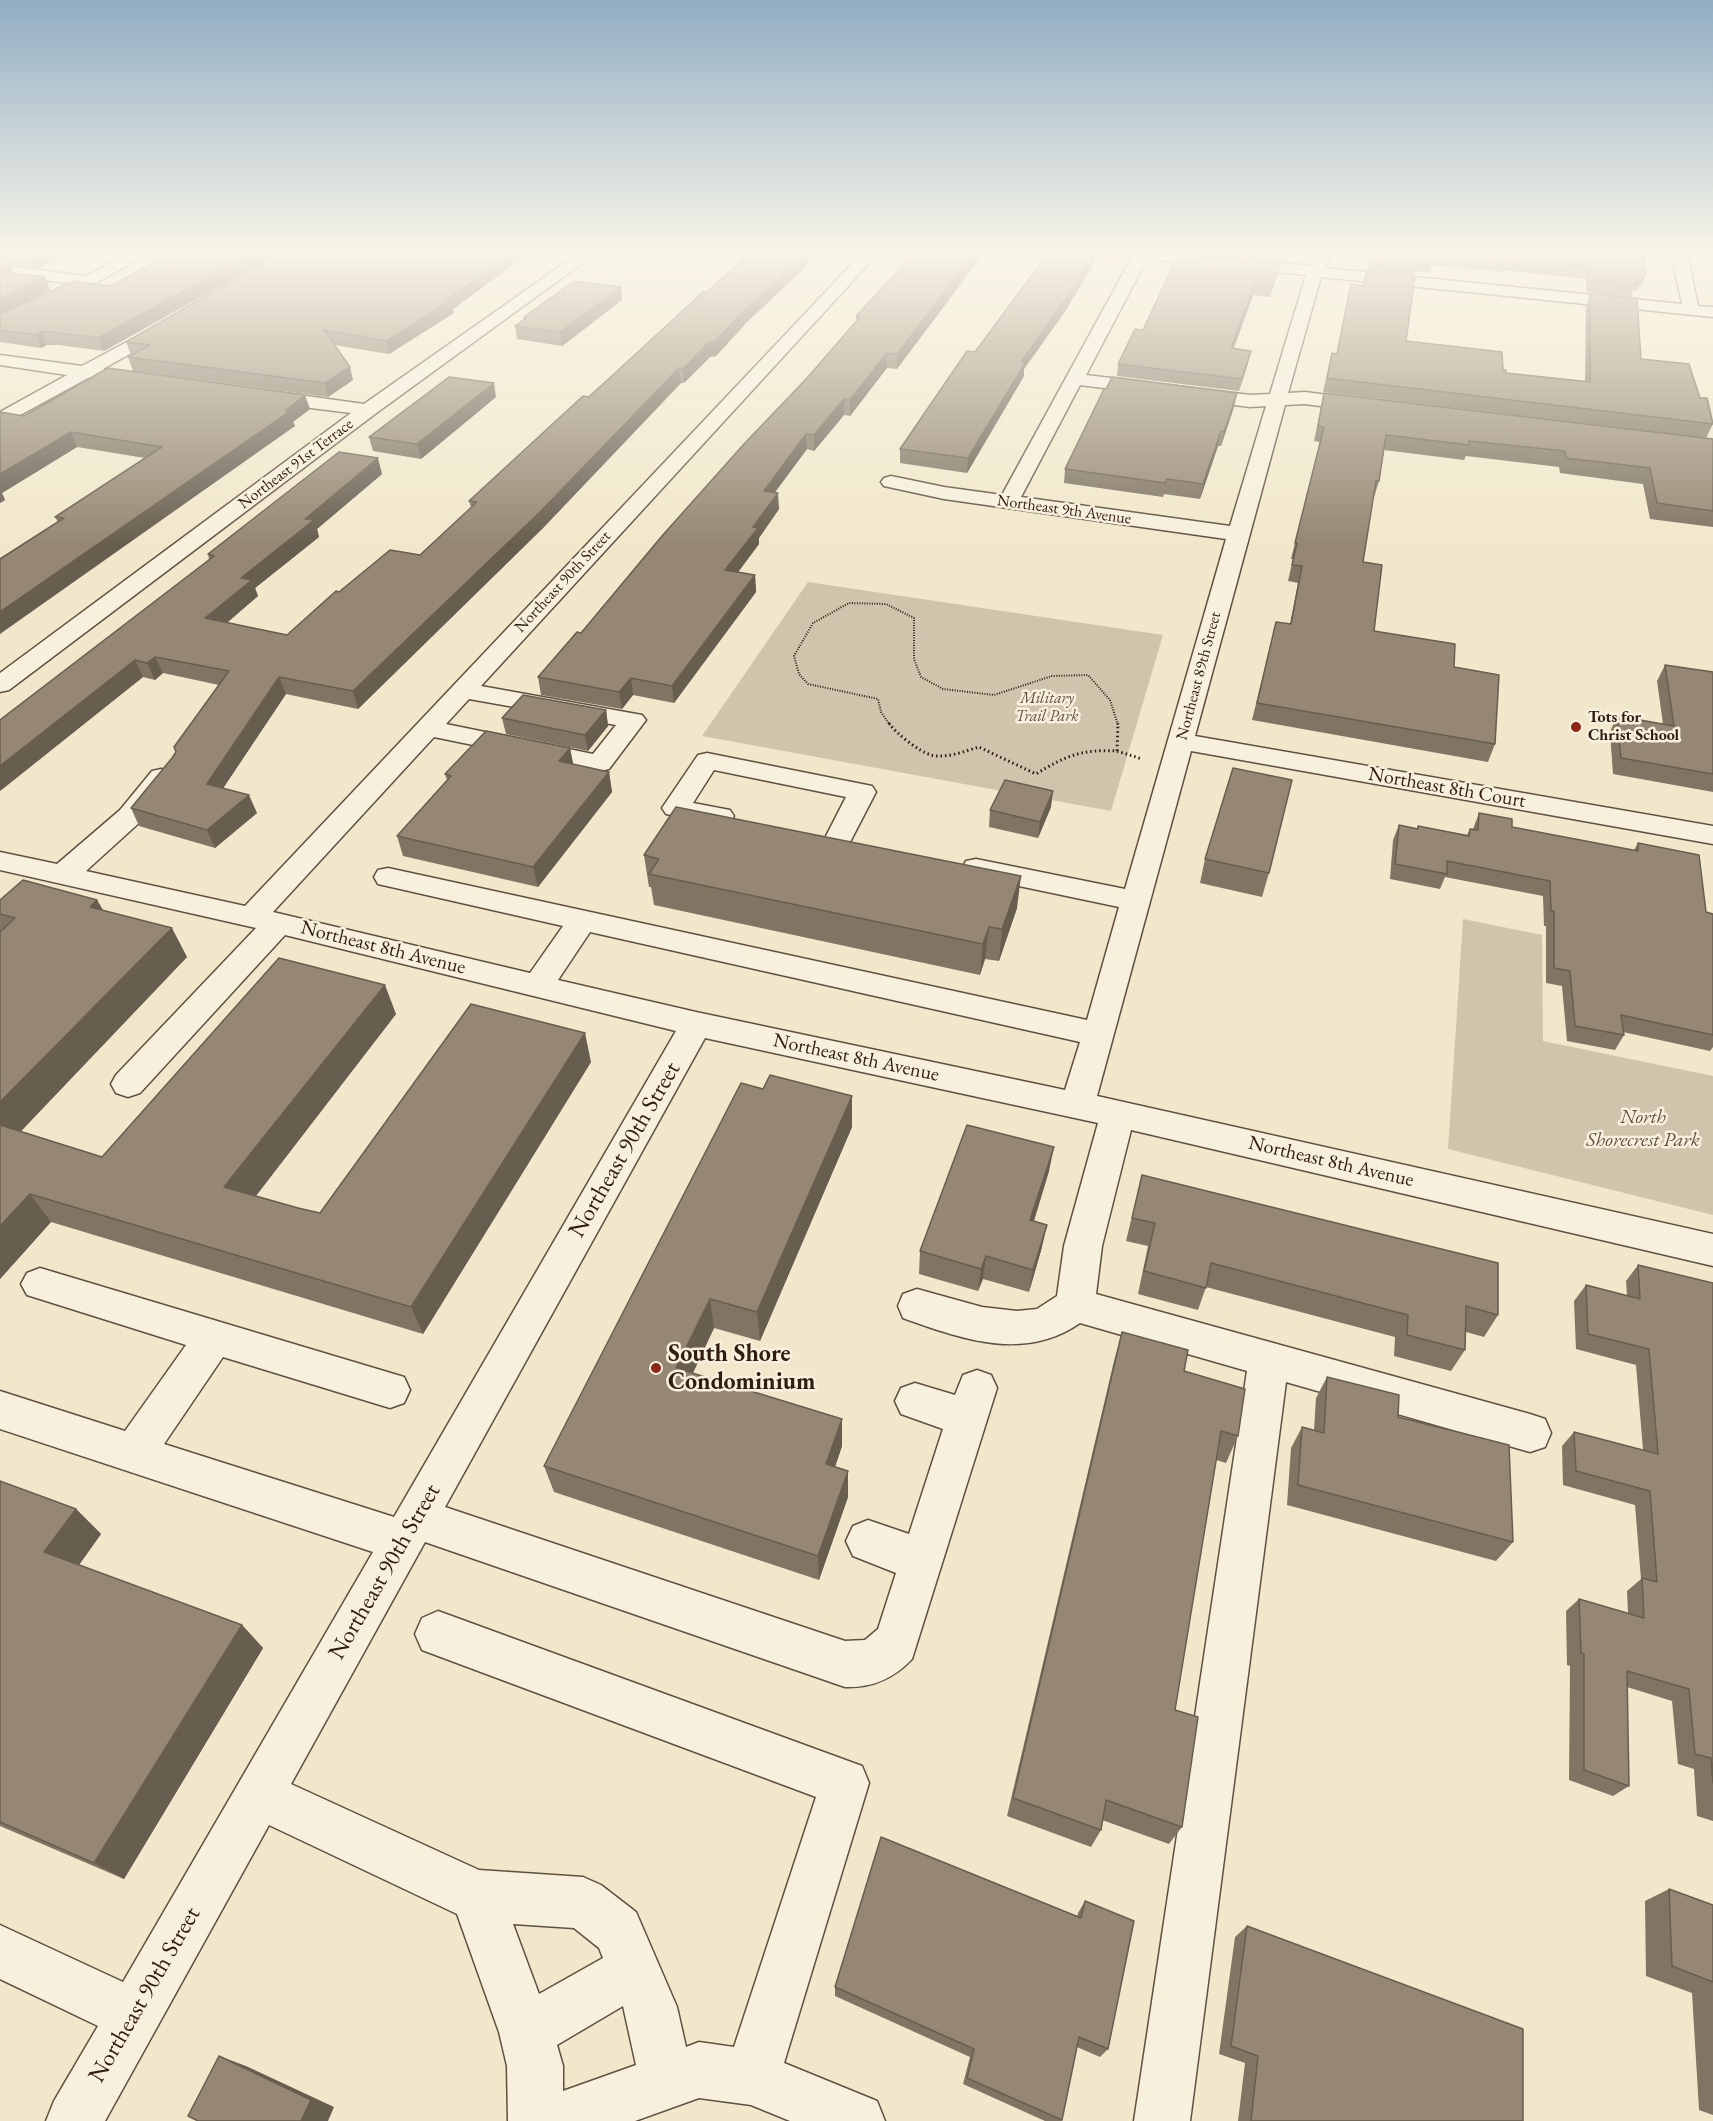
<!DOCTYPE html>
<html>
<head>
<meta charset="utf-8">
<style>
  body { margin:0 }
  canvas { display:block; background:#f1e8cb }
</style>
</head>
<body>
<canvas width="1713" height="2121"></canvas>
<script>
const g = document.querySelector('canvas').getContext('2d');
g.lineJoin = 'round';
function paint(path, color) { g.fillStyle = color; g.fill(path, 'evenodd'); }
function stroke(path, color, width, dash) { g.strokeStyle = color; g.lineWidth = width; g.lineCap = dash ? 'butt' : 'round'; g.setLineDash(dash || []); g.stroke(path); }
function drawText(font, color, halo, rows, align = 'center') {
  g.font = font + ' "EB Garamond",serif'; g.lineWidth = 5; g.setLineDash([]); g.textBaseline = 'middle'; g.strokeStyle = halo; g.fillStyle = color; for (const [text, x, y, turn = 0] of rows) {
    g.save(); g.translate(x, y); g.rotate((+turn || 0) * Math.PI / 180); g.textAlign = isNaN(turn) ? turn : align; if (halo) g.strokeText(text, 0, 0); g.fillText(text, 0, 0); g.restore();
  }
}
paint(new Path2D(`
  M808,582L1163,635L1111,811L702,736Z
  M1463,919L1542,935L1543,1041L1713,1076V1215L1448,1149Z`), '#d0c5ac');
const minor = new Path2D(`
  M141,248H160L94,284L0,329V318L69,283L0,275V265L85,276Z
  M586,248H603L375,414L9,690L0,692V673L351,413L263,402L257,400L254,396L257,392L263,390L364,404Z
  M867,248H883L481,686L642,715L646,720L609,769L600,771L434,737L273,912L530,973L563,926L378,884L374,877L378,870L388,868L1087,1020L1119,907L976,877L966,875L962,868L966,861L976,859L1125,889L1226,539L944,499L884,486L881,482L884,478L891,476L944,487L1002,495L1132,257L1084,253L1077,248H1130L1311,266L1317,248H1333L1325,268L1682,304L1670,248H1686L1698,306L1713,307V317L1321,277L1288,393L1305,392L1366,400L1373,402L1375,406L1373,410L1366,412L1305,404L1285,405L1195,736L1713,826V844L1191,751L1097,1096L1713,1234V1266L1131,1130L1102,1246L1096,1294L1530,1414L1545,1419L1551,1433L1545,1447L1530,1452L1286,1382L1190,2121H1134L1247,1371L1080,1323C1024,1362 962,1339 903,1318L898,1306L903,1294L917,1289L982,1307L1017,1311L1037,1309L1057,1296L1064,1246L1098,1123L705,1038L445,1507L845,1641L865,1640L878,1629L896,1573L853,1556L846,1541L853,1526L868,1520L909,1534L943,1429L901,1414L895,1401L901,1388L915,1383L955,1395L963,1375L977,1370L991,1375L997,1388L912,1659C893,1679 872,1688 845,1687L425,1542L291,1784L479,1870L583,1877L601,1885L636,1912L677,2007L686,2047L699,2042L734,2047L816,1797L422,1650L415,1634L422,1618L438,1611L862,1766L869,1783L784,2063L877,2101L885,2121H790L751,2105L699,2098L635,2121H508L507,2066L499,2032L457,1914L269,1825L105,2121H46L54,2101L98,2026L0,1979V1925L123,1982L373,1552L0,1429V1391L125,1431L186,1345L27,1295L21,1284L27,1273L40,1268L404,1377L410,1390L404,1403L390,1408L223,1357L164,1444L394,1517L676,1031L285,935L140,1093L128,1097L116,1093L111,1084L116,1075L256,928L0,870V852L57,864L120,810L152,771L161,769L170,771L174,777L170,783L140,822L86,871L245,906ZM1147,259L1306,275L1270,394L1250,395L1086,375ZM1080,385L1250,407L1266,406L1230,526L1021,497ZM469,699L616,725L593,754L446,724ZM590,932L1080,1042L1065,1090L696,1012L558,980ZM513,1924L574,1928L599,1948L603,1958L539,1994ZM623,2006L636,2065L563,2091V2066L557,2045Z
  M168,320L174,321L176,325L174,329L103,369L150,376L153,380L150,384L144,385L88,378L0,426V412L67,375L0,365V355L82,366Z
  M707,753L872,786L876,792L848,846L838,849L828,846L824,840L846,797L714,770L693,803L730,810L734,816L730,822L720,825L666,814L662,808L698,755Z`);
stroke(minor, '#615041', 3);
stroke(new Path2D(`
  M890,725L881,712L878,699L808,684L799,674L794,656L813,623L849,603L886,604L914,618V659L921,677L943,689L994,695L1052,676L1088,675L1110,700L1118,725`), '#311d13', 2, [1, 1.5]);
stroke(new Path2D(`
  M889,723C895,733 920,752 931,755C946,759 965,751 979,747L1036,774C1065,756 1082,749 1117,751L1118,723
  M1117,751L1142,759`), '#311d13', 3, [1.5, 3]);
paint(minor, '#f6f0dd');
paint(new Path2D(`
  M0,248H78L39,268L0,263Z
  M288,248L104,351L58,345H47L41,348L0,342V265L11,267L14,273L45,277L50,290L25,303Z
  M288,248H540L512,266L453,309L454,313L389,354L334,345L353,380L328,397L133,371L128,357L131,355L126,342Z
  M919,248L897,369L887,368L850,416L844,415L814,451L807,449L775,492L779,509L759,538V544L738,572L755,575L756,592L674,703L633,695L622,709L541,695L538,677L581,633L807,378L856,321V316Z
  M1184,248H1285L1281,261L1184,251Z
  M1373,248L1647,254L1644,261L1646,274L1641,287L1639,286L1637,291L1633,290L1631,297L1586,292V279L1502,270L1501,272L1432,265L1430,273L1415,271L1414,275L1367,270Z
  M1098,256L1066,310L1024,369V376L967,473L900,463V449L975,352Z
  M807,261V266L748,321L716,356L710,357L684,383H681L543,528L358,709L286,694L223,788L257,813L215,848L139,826L131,808L172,758L219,685L163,673L155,680L143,677L0,791L209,559L208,554L382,474L317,529L319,537L255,588L258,596L227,623L287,635L339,592L420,555L471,507L469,501L707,292Z
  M1277,274L1270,297L1253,295L1233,349L1248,363L1239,391L1117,376L1118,364L1143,330Z
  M1351,284L1406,341L1503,370L1506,373L1585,382L1586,306L1590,294L1641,359L1700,398L1713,424L1706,438L1323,392L1332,353L1337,354Z
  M621,287L622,300L562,346L517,339L515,326L524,319V317Z
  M1324,393L1713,439V527L1650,519L1643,484L1560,473L1559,467L1466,456L1464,460L1384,450L1379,481L1374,497H1373L1363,562L1374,631L1454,667L1495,744L1488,762L1252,720L1276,622L1290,624L1298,583L1288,581L1293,559H1291L1320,442L1314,441Z
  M496,397L421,459L373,451L369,437Z
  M1234,407L1221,446H1218L1200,499L1164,494L1163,497L1064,483L1065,469Z
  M310,409L293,422L295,426L58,522L55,517L145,458L77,447L2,493L5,500L0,503V412L24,416Z
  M1665,665L1713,672V792L1613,774L1610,732L1617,716L1663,724L1657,681Z
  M606,710L608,726L588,751L506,734L502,718Z
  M570,748L573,764L609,772L612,792L538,887L403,856L397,836L447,780L445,774Z
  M1051,807L1038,838L989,827L990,810Z
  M1479,813L1512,827L1634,850L1638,843L1706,912L1713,914V1047L1710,1051L1623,1032L1624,1035L1615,1050L1567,1041L1562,986L1546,983V926H1544L1543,896L1445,877L1440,889L1390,879L1393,840L1399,825L1417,829L1418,826L1467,835L1470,829H1473Z
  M644,855L1017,908L999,961L985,959L980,975L654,905L651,887H649Z
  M1205,859L1269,873L1262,897L1200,883Z
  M0,900H97L103,910L187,957L21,1131L102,1157L396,1014L256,1196L298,1208L320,1213L591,1062L423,1334L51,1222L0,1279Z
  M852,1127L760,1341L714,1328L693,1373L842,1446L835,1467L848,1471V1497L819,1580L554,1492L544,1466Z
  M1049,1171L1034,1221L1042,1247L1029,1292L983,1279L978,1291L919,1274L920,1251Z
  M1142,1175L1498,1315L1484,1337L1466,1332L1465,1350L1451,1371L1394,1356L1395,1337L1206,1287L1198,1310L1138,1294L1148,1246L1126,1241Z
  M1638,1265L1713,1283V1821L1697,1816L1694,1769L1678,1764L1672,1701L1627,1687L1629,1786L1613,1796L1569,1780L1570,1666L1567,1665L1566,1611L1579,1599L1628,1613L1627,1591L1641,1579L1635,1505L1563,1485L1562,1446L1574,1432L1643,1450L1636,1365L1576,1349L1574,1301L1586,1285L1627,1296L1626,1281Z
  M1122,1332L1184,1371L1238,1436L1226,1463L1216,1460L1175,1710L1182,1827L1169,1844L1102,1820L1101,1830L1091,1847L1007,1816L1114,1361Z
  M1327,1377L1398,1417L1513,1542L1496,1561L1287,1505L1291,1448L1302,1427L1314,1430L1316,1398Z
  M0,1481L76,1509L101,1534L79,1565L242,1625L263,1648L124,1879L0,1826Z
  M1669,1889L1713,1905V2115L1699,2110L1692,1993L1646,1976L1645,1901Z
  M1085,1901L1108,2049L1100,2057L1077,2047L1062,2120L1061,2121H1045L963,2084L970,2057L835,1996V1987L1077,1917L1078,1913Z
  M1247,1926L1523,2121H1238L1245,2063L1219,2054L1235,1937Z`), '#807463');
paint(new Path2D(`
  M49,248H78L39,268L34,255Z
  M262,248H288L104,351L98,338Z
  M519,248H540L512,266L453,309L454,313L389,354L386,341L446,300Z
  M807,248H821L807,261V266L748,321L716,356L710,357L684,383L683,369L709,342L748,307Z
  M978,248H988L897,369V354Z
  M1097,248H1099L1098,256L1066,310L1024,369V376L967,473L968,458L1021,362Z
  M1280,263L1277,274L1270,297L1273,285Z
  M11,267L16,279L1,272Z
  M45,277L50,290L0,315V300Z
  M1255,283L1253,295L1229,361L1231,348Z
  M621,287L622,300L562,346L560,332Z
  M41,332L47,345L41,348L36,335Z
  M1251,351L1248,363L1239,391L1242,379Z
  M887,353V368L850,416V400Z
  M350,367L353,380L328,397L325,383Z
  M679,368L681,383L543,528L358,709L353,691Z
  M494,383L496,397L421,459L417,444Z
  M1237,393L1234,407L1221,446L1224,432Z
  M305,395L310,409L293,422L295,426L0,634V612L285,411Z
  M844,399V415L814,451V435Z
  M1221,431L1218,446L1200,499L1203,484Z
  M71,432L77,447L2,493L5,500L0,503V474Z
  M806,434L807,449L764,507V491Z
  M378,458L382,474L317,529L319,537L255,588L258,596L212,635L205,618L241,578L305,519Z
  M778,493L779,509L759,538V544L727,587L725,570L753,527Z
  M755,575L756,592L674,703L672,686Z
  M155,657L163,673L155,680L147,663Z
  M135,660L143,677L0,791V766Z
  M279,677L286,694L214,802L207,784Z
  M631,678L633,695L622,709L619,692Z
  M606,710L608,726L588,751L585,735Z
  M570,748L574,768L559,761Z
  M609,772L612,792L538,887L533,867Z
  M1053,791L1051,807L1038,838L1040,822Z
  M249,795L257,813L215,848L207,830Z
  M1021,876L1017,908L999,961L1002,929Z
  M97,900L114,929L90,907Z
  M989,927L985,959L980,975L983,944Z
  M172,928L187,957L5,1148L0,1142V1102Z
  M385,985L396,1014L241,1215L224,1187Z
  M585,1033L591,1062L423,1334L411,1307Z
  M852,1096V1127L760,1341L757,1312Z
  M1054,1147L1049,1171L1027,1243L1030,1220Z
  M30,1194L51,1222L0,1279V1226Z
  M1047,1225L1042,1247L1029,1292L1033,1270Z
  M986,1256L983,1279L978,1291L981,1269Z
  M710,1299L714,1328L682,1396L676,1368Z
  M842,1419V1446L827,1490L826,1464Z
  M848,1471V1497L819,1580L818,1556Z
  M76,1509L101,1534L71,1576L44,1552Z
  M242,1625L263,1648L124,1879L94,1863Z
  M219,2056L246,2066L334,2107L328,2121H301Z`), '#685e50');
const building = new Path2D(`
  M0,248H49L34,255L0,252Z
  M182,248H262L98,338L53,332H41L36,335L0,330V314L74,281L110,286Z
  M288,248H519L446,300H452L386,341L324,330L350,367L325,383L128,357L150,345L126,342Z
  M755,248H807L802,252L807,253L748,307L715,341L709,342L683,369L679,368L540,512L353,691L279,677L207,784L249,795L207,830L131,808L172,758L176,752L174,747L229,671L155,657L147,663L135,660L0,766V720L214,556L208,554L339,452L378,458L305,519L314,520L241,578L252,580L205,618L287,635L336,591L339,592L390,550L420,555L477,502L469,501L583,396L589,397L703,292H707Z
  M919,248H978L897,354L887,353L850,400L844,399L814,435L806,434L764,491L778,493L753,527L758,528L725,570L755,575L672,686L631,678L619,692L538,677L577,632L581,633L662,536L744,444L807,378L860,317L856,316Z
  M1052,248H1097L1067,297L1021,362L1025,363L968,458L900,449L967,351L975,352Z
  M1373,248H1646L1647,254L1643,253L1646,274H1641L1642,279L1635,278L1636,284L1590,280V266L1505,258V260L1434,253L1433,261L1418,259L1417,263L1370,258Z
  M1179,253L1280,263L1273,285L1255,283L1231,348L1251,351L1242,379L1118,364L1135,329L1143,330Z
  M0,265L11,267L1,272L45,277L0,300Z
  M1367,271L1415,276L1406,341L1502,352L1503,370H1506V373L1590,382V294L1637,298L1641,359L1689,364L1700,398H1707L1713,424L1327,378L1332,353L1337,354L1351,284L1363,286Z
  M574,281L621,287L560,332L515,326L526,318L524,317Z
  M108,368L305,395L285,411H290L0,612V559L64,518L55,517L162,447L71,432L0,474V412L24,416Z
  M449,377L494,383L417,444L369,437Z
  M1112,377L1237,393L1224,432L1221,431L1203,484L1167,479L1165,483L1065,469L1104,389H1106Z
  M1324,393L1713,439V511L1657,503L1650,468L1566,458L1565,451L1469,441V445L1386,435L1379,481H1376L1363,562L1382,565L1374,631L1455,644L1454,667L1499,675L1495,744L1257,703L1276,622L1291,624L1302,566L1292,565L1297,543H1295L1324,427L1318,426Z
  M1665,665L1713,672V774L1621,758L1617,716L1674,726Z
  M523,695L606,710L585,735L502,718Z
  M486,731L570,748L559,761L609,772L533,867L397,836L451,776L445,774Z
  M1233,768L1292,780L1269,873L1205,859Z
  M1005,780L1053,791L1040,822L990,810Z
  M676,807L1021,876L1002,929L989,927L983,944L649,874L659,859L644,855Z
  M1479,813L1512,819V827L1638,851V843L1699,855L1706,912L1713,914V1035L1621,1015L1624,1035L1575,1026L1570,971L1554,968V911H1551L1550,881L1447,861V874L1395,864L1399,825L1418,829V826L1469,836L1470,829L1478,830Z
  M23,880L97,900L90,907L172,928L0,1102V932L15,918L0,914V900Z
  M279,958L385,985L224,1187L298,1208L320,1213L471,1004L585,1033L411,1307L30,1194L0,1226V1125L102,1157Z
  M770,1075L852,1096L757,1312L710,1299L676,1368L842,1419L826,1464L848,1471L818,1556L544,1466L741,1083L763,1089Z
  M967,1125L1054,1147L1030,1220L1047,1225L1033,1270L986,1256L981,1269L920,1251Z
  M1142,1175L1498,1263V1315L1466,1306L1465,1350L1407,1335L1408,1315L1211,1263L1206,1288L1144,1271L1155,1223L1132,1218Z
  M1638,1265L1713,1283V1783L1711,1758L1695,1754L1689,1689L1627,1671L1629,1786L1584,1770V1654L1581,1653L1579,1599L1644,1618L1642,1578L1657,1582L1650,1491L1576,1471L1574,1432L1658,1454L1649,1349L1588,1334L1586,1285L1640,1299Z
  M1122,1332L1188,1350L1184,1371L1245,1389L1238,1436L1221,1431L1175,1710L1198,1717L1182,1827L1106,1800L1101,1830L1013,1798Z
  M1327,1377L1399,1395L1398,1417L1509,1445L1513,1542L1298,1485L1302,1427L1324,1433Z
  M0,1481L76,1509L44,1552L242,1625L94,1863L0,1822Z
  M881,1837L1081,1918L1085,1901L1134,1921L1108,2049L1079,2037L1062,2120L967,2078L974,2049L835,1987Z
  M1669,1889L1713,1905V1982L1672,1966Z
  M1247,1926L1523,2029V2121H1251L1258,2056L1231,2046Z
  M219,2056L311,2100L301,2121H198L188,2116Z`);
paint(building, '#958773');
stroke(building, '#685e50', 1.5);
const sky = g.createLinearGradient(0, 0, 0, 545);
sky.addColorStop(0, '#91adc3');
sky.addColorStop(0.46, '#f9f5e8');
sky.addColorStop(1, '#f9f5e800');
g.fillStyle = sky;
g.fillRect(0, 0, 1713, 545);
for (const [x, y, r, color] of [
  [1576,727,6,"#8f2418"],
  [656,1368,6,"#8f2418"]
]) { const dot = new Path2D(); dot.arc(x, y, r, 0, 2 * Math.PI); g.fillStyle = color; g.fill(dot); stroke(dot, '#f6f0dd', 2); }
drawText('16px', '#311d13', '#f6f0dd', [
  ["Northeast 91st Terrace",296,464,-37],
  ["Northeast 9th Avenue",1064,510,8],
  ["Northeast 90th Street",563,582,-47],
  ["Northeast 89th Street",1199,676,-75]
]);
drawText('italic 16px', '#614f41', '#f6f0dd', [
  ["Military",1047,699],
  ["Trail Park",1047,717]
]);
drawText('bold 16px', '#311d13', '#f6f0dd', [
  ["Tots for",1588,718],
  ["Christ School",1588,736]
], 'left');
drawText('20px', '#311d13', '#f6f0dd', [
  ["Northeast 8th Court",1447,788,10],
  ["Northeast 8th Avenue",383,948,14],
  ["Northeast 8th Avenue",856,1058,12],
  ["Northeast 8th Avenue",1331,1162,13]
]);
drawText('italic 20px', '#614f41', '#f6f0dd', [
  ["North",1643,1118],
  ["Shorecrest Park",1643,1141]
]);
drawText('24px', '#311d13', '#f6f0dd', [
  ["Northeast 90th Street",625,1150,-60],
  ["Northeast 90th Street",385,1572,-60],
  ["Northeast 90th Street",145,1995,-60]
]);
drawText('bold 24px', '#311d13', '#f6f0dd', [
  ["South Shore",668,1354],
  ["Condominium",668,1382]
], 'left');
</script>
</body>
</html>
